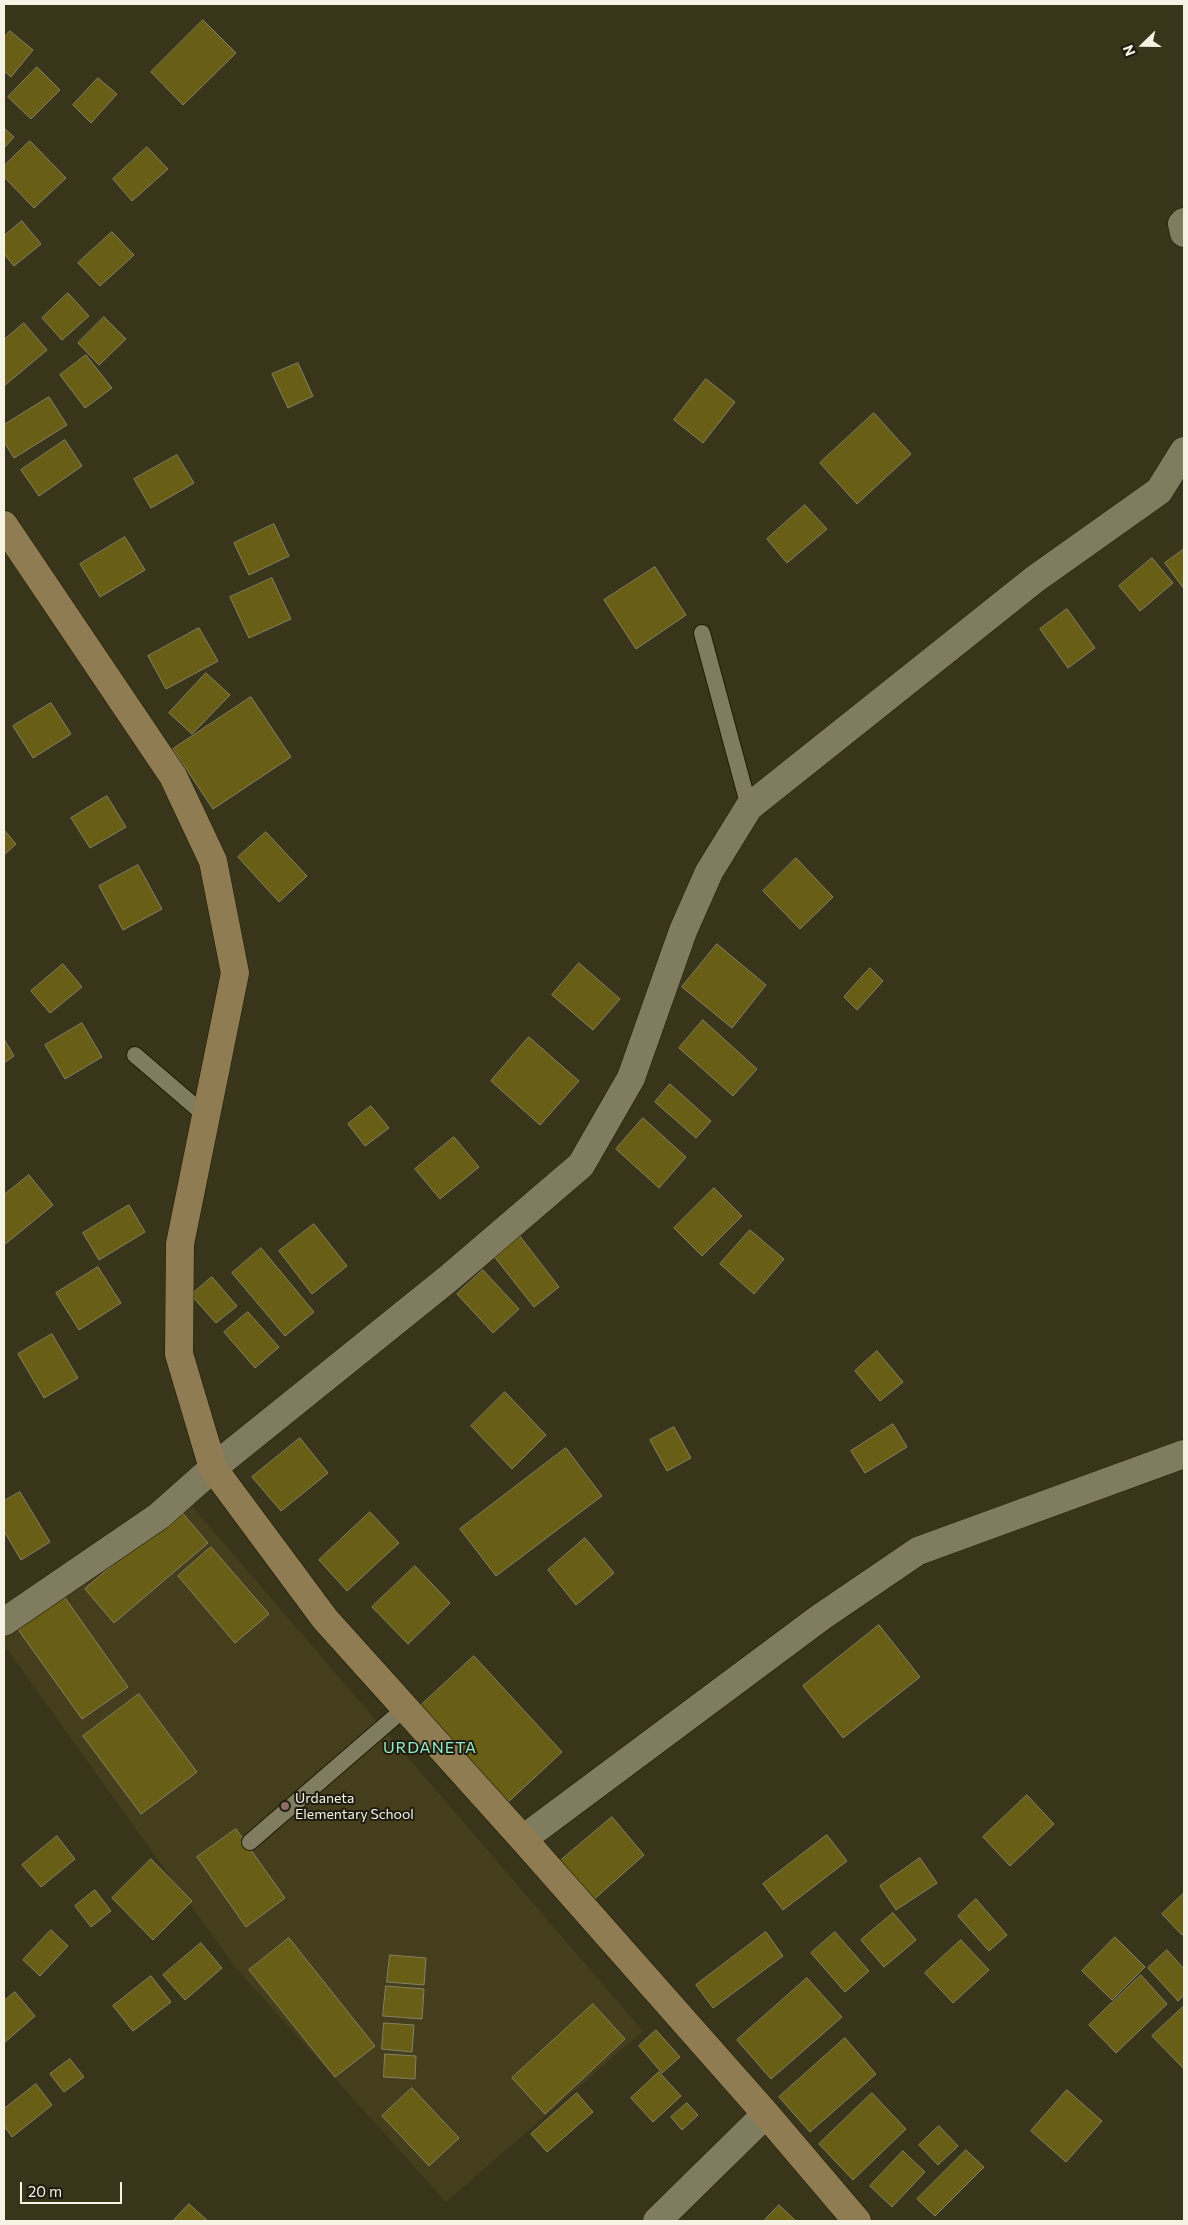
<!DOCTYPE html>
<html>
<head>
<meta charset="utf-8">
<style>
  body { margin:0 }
  #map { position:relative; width:1188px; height:2225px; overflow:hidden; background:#39351b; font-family:Commissioner,sans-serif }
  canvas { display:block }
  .frame { position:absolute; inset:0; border:5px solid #f6f3e4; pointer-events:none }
  .north { position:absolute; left:1118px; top:20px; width:50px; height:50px; -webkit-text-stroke:4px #1e1c11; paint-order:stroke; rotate:248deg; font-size:14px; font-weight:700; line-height:20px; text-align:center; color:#f6f3e4 }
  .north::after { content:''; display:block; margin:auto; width:18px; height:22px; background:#f6f3e4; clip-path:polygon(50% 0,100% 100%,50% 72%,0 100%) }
  .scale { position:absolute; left:20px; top:2182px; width:102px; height:22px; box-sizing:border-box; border:2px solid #f6f3e4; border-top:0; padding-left:6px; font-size:15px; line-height:18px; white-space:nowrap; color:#f6f3e4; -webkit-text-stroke:4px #1e1c11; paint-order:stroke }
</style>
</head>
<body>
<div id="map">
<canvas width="1188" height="2225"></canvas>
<div class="frame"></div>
<div class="north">N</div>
<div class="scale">20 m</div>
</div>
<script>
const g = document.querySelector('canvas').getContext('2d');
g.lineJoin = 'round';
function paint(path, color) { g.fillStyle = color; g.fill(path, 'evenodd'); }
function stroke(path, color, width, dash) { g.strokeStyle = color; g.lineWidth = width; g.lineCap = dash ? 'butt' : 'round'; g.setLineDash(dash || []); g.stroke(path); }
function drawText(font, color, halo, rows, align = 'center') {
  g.font = font + ' Commissioner,sans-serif'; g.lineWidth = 4; g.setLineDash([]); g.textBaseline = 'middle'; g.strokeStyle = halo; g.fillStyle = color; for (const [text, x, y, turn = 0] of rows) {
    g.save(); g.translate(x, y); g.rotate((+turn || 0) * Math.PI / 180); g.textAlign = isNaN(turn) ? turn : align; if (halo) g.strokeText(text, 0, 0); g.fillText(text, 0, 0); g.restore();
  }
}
paint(new Path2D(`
  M190,1504L643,2031L446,2202L235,1967L4,1645V1625Z`), '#443e1d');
const building = new Path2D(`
  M203,20L236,53L183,105L151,72Z
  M10,31L33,50L11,77L4,71V38Z
  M37,67L60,90L31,119L8,97Z
  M98,78L117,94L91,123L73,105Z
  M4,128L14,137L4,148Z
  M30,141L66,178L34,208L4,177V166Z
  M147,147L168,169L132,201L113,179Z
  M22,221L41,244L14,266L4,254V236Z
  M112,232L134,255L100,286L78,263Z
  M68,293L89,316L62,340L42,318Z
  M104,317L126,339L99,365L78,343Z
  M24,323L47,350L4,386V340Z
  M86,355L112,388L85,408L60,375Z
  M298,363L313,396L288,408L272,374Z
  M706,379L735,402L703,443L674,420Z
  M49,397L67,425L14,458L4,442V425Z
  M874,413L911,454L857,504L820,463Z
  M65,440L82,466L39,496L21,470Z
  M177,455L194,483L151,508L134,479Z
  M805,505L827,529L787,563L767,539Z
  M274,524L289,556L249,575L234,543Z
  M125,537L145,570L100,597L80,564Z
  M1184,549V589L1165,563Z
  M1152,558L1173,583L1140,611L1119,586Z
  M655,567L686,615L636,649L604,600Z
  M272,578L291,619L249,638L230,597Z
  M1067,609L1095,648L1068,668L1040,629Z
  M199,628L218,661L166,689L148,656Z
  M206,673L230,695L192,734L169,713Z
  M251,697L291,757L213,809L173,749Z
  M51,703L71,734L33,758L13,726Z
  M107,796L126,827L90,848L71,818Z
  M4,830L16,844L4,855Z
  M266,832L307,876L279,902L238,857Z
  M796,858L833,897L800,929L763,891Z
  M138,865L162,909L123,930L99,886Z
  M717,944L766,985L732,1028L682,987Z
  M579,963L620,999L593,1030L552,995Z
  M63,964L82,987L50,1013L31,991Z
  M870,968L883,981L857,1010L844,997Z
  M703,1020L757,1069L733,1096L679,1048Z
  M82,1023L102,1057L65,1079L45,1045Z
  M529,1037L579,1081L540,1125L491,1081Z
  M4,1039L14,1056L4,1063Z
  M670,1084L711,1121L696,1138L655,1102Z
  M371,1106L389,1128L365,1146L348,1124Z
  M643,1118L686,1157L659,1188L616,1149Z
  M454,1137L479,1167L440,1199L415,1169Z
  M29,1175L53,1205L4,1245V1195Z
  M714,1188L742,1216L702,1256L674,1228Z
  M129,1205L145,1232L99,1260L83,1233Z
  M314,1224L347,1266L312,1294L279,1251Z
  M750,1230L784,1259L754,1294L720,1264Z
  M519,1235L559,1287L534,1307L493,1255Z
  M261,1248L314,1312L285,1336L232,1273Z
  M98,1267L121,1303L79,1330L56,1293Z
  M483,1270L519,1309L493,1333L457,1294Z
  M212,1277L237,1306L216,1323L191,1295Z
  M248,1312L279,1347L255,1368L224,1332Z
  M52,1334L78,1378L44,1398L18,1354Z
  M877,1351L903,1382L880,1401L855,1371Z
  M505,1392L546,1435L512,1469L471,1426Z
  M893,1424L907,1447L865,1473L851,1451Z
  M674,1427L691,1458L667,1471L650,1440Z
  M300,1438L328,1473L281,1511L252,1477Z
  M566,1448L602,1496L496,1576L460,1529Z
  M20,1492L50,1542L21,1560L4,1531V1501Z
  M179,1509L208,1543L114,1623L85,1589Z
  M370,1512L399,1543L347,1591L319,1560Z
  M585,1538L614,1573L576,1605L548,1570Z
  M211,1547L269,1614L235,1643L178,1576Z
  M415,1566L450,1603L408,1644L372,1607Z
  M63,1595L128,1687L82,1719L17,1628Z
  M879,1625L920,1677L843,1738L803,1686Z
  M474,1656L562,1752L506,1804L418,1708Z
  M139,1694L197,1772L141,1814L83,1736Z
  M1027,1795L1054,1824L1010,1866L983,1837Z
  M612,1817L644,1855L592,1901L559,1862Z
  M236,1829L285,1898L246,1927L197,1857Z
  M827,1835L847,1861L783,1910L763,1884Z
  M57,1836L75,1859L41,1887L22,1865Z
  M920,1858L937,1883L896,1910L880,1886Z
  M151,1859L192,1901L153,1940L112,1898Z
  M95,1890L111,1911L91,1927L75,1906Z
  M1184,1893V1933L1182,1935L1162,1914Z
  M976,1899L1007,1935L989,1951L958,1916Z
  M893,1913L916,1940L884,1967L861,1940Z
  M51,1930L68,1946L40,1976L23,1960Z
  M766,1932L783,1956L713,2008L696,1985Z
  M835,1932L869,1971L845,1992L811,1953Z
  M1115,1937L1145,1967L1112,2000L1082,1971Z
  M289,1938L375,2046L335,2077L249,1970Z
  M961,1940L989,1970L953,2003L925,1973Z
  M201,1943L222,1968L185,2000L163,1975Z
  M1167,1950L1184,1969V1995L1178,2001L1148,1968Z
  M390,1955L426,1958L424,1985L387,1982Z
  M1141,1975L1167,2004L1116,2053L1089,2025Z
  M151,1976L171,2002L133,2031L113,2006Z
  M807,1978L842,2017L771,2079L737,2040Z
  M386,1986L424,1989L422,2019L383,2016Z
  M15,1992L35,2016L4,2043V2001Z
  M593,2004L625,2039L545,2114L512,2078Z
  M1184,2006V2067L1183,2068L1152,2036Z
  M384,2023L414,2025L412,2052L382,2049Z
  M656,2030L680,2057L662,2073L639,2046Z
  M845,2038L876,2074L810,2132L779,2097Z
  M385,2054L416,2056L415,2079L384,2077Z
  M70,2059L84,2077L64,2092L50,2074Z
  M659,2072L681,2096L653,2122L631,2098Z
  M36,2084L52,2105L12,2137L4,2126V2109Z
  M412,2088L459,2138L429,2166L382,2116Z
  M1067,2090L1102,2121L1066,2162L1031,2131Z
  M577,2093L593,2112L547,2152L531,2134Z
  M872,2093L906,2129L853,2180L819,2144Z
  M687,2103L698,2115L682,2130L671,2117Z
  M939,2126L958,2146L938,2165L919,2145Z
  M966,2150L984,2167L935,2216L917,2199Z
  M903,2151L925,2172L892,2207L870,2186Z
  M189,2204L208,2221H173Z
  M779,2205L796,2221H764Z`);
paint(building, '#695e15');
stroke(building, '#858164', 1);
const lane = new Path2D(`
  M702,633L749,807
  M135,1055L206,1116
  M250,1842L405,1708`);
const street = new Path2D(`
  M1184,222L1182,224L1184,233
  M4,1622L159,1516L213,1468L449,1278L581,1165L631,1078L683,931L709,872L749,807L1035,579L1159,491L1184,451
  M523,1839L821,1617L918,1551L1184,1454
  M657,2221L766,2114`);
const secondary = new Path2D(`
  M4,525L173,776L213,861L235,973L180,1244L179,1354L213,1468L325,1619L523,1839L766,2114L857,2221`);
stroke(lane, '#201c03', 18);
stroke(street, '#201c03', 29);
stroke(secondary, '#201c03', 29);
stroke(lane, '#807c60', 16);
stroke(street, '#807c60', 28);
stroke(secondary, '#8f7c53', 28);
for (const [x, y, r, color] of [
  [285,1806,5,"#8d6e63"]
]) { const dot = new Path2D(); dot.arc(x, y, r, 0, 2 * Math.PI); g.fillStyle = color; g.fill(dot); stroke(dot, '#1e1c11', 2); }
drawText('14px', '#f6f3e4', '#1e1c11', [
  ["Urdaneta",295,1798],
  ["Elementary School",295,1814]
], 'left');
g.letterSpacing = '1px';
drawText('16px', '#94ecc7', '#1e1c11', [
  ["URDANETA",430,1748]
]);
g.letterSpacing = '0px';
</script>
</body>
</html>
